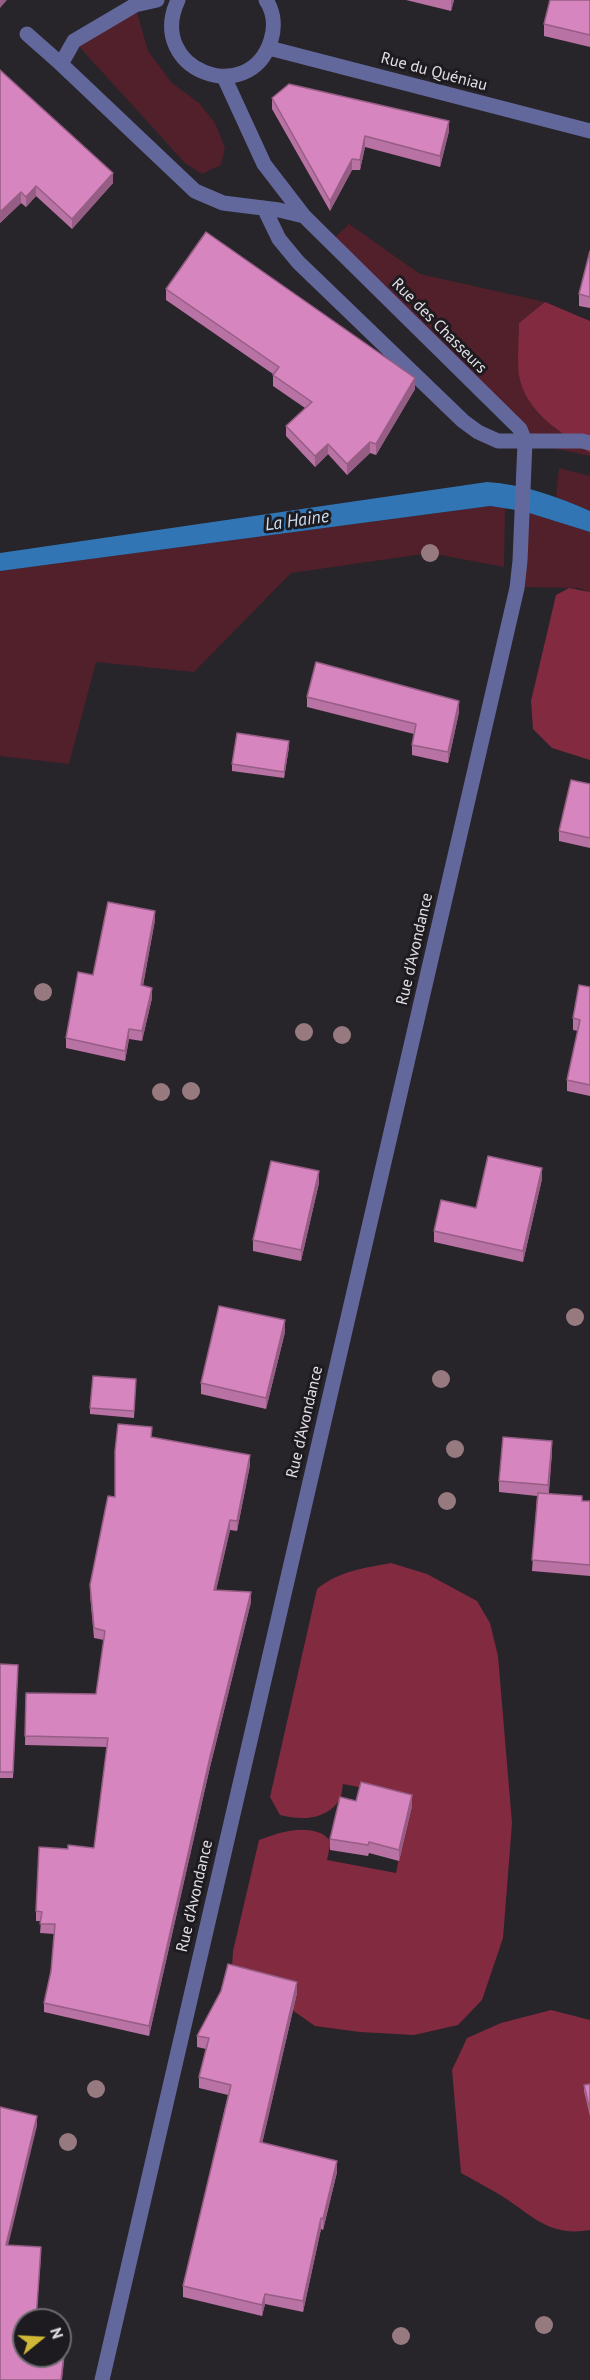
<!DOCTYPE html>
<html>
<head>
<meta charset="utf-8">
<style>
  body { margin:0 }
  #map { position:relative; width:590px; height:2380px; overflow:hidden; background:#27242a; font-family:"PT Sans",sans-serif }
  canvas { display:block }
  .north { position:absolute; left:12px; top:2308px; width:60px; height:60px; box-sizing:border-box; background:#1d1a20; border:2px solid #6c696f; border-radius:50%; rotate:72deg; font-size:16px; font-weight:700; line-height:24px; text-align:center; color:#e2e0e5 }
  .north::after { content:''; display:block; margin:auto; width:21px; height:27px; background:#d1b736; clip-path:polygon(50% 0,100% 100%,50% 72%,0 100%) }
</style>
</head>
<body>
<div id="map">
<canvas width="590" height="2380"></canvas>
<div class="north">N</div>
</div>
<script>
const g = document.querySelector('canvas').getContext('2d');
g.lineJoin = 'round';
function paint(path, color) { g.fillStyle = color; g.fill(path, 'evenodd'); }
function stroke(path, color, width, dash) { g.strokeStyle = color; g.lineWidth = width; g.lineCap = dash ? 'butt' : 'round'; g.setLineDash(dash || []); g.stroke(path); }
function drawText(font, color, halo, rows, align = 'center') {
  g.font = font + ' "PT Sans",sans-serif'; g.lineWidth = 6; g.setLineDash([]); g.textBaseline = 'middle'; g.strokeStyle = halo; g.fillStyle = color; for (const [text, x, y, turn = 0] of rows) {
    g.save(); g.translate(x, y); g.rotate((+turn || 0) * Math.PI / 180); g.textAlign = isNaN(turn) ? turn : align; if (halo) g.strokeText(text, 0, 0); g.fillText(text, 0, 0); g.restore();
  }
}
paint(new Path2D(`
  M135,5L148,51L172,83L199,103L215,123L225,148L221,165L202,174L185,163L74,41Z
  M349,224L420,274L545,302L519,323L553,427L590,453V456L525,442L330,242Z
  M559,468L590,476V511L556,497Z
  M490,506L505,508L504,567L430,553L291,573L194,672L96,662L69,764L0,756V571Z
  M523,511L590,532V592L578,588L517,587Z`), '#51202b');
paint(new Path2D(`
  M545,302L590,321V453C562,433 525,412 519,375C517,358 519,339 519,323Z
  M569,588L590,592V760L552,748L533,729L531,701L556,595Z
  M391,1563L427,1574L477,1601L490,1623L498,1656L512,1823L503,1938L482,2000L458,2025L414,2035L360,2032L315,2026L232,1968L233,1951L259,1840C277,1833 301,1825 320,1833C324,1834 328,1839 331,1841L327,1860L396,1873L411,1797L343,1784C342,1789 342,1798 338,1802C323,1821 300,1820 280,1815L270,1797L317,1589C339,1571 364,1568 391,1563Z
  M551,2010L590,2020V2230C549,2237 533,2216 502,2196C489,2188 475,2181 461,2173L452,2070L467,2038L501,2023Z`), '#822a40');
paint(new Path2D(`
  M487,482C523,484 558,497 590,511V532L523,511L490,506L0,571V553Z`), '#3175b5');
stroke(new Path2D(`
  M178,0C145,70 250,109 271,40C275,27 274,12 266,0
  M27,34L61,64L195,191L223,203L279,210L304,216
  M269,48L590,131
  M61,64L74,41L135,5L157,0
  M264,208L279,239L298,262L463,421L478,432L498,441H582L590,443
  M102,2380L517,588L520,561L525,442L520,429L304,216L264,164L224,77`), '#63689c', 15);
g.fillStyle = '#977980';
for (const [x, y] of [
  [430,553],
  [43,992],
  [304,1032],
  [342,1035],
  [191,1091],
  [161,1092],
  [575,1317],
  [441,1379],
  [455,1449],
  [447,1501],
  [96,2089],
  [68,2142],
  [544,2325],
  [401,2336]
]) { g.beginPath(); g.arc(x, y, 9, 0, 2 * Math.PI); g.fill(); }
paint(new Path2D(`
  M406,0H454L451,11Z
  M590,0V47L544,36V24Z
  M0,70L113,183L72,229L36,196L26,207L21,203L0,223Z
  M272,98L449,131L440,167L365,147L360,170H352L330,211L272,109Z
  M590,251V308L579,306V294Z
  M166,289L415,389L376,455L370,453L347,475L328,454L315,467L286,436V426L305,408L273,386V374L166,300Z
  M307,697L459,712L448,763L412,755V745L414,734L307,707Z
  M289,747L284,778L232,771V764Z
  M590,784V848L559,841V831Z
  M155,920L143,986L152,998L142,1041L129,1039L125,1061L66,1048V1038L93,975Z
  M590,987V1096L567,1091V1080L578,1031L573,1030V1018Z
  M542,1179L523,1262L434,1242V1231L476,1208Z
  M319,1183L301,1261L253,1251V1240Z
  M285,1332L266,1409L201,1394V1383Z
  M136,1379L134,1418L90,1414V1408Z
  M152,1437L250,1465L237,1531L230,1530L216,1590L251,1602L210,1767L149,2036L44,2012V2003L51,1971L54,1934L40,1933L41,1921H36V1911L68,1849L94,1848L107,1747L25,1745L26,1693L96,1694L104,1640L94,1638L90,1595V1585L115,1497Z
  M552,1452L549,1493L582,1501H590V1576L532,1571L537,1496L499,1492V1481Z
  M0,1664L18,1665L13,1778H0Z
  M356,1801L412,1806L399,1861L369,1853L368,1856L330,1850V1839Z
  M297,1993L262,2143L337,2172L323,2230L321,2229L303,2312L265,2304L262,2316L183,2297V2286L228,2095L199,2088V2077L206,2049L197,2047V2036Z
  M590,2084V2116L584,2091V2085Z`), '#b872a3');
paint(new Path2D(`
  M0,0H7L0,8Z
  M451,0H454L451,11Z
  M449,121V131L440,167V156Z
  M365,136V147L360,170V160Z
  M352,159V170L330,211V201Z
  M113,173V183L72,229V219Z
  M36,186V196L26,207V197Z
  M21,192V203L0,223V212Z
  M415,378V389L376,455V444Z
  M370,442V453L347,475V464Z
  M328,444V454L315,467V456Z
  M459,701V712L448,763V752Z
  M289,741V747L284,778V772Z
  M155,911V920L141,995V985Z
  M152,988V998L142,1041V1031Z
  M129,1029V1039L125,1061V1051Z
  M542,1168V1179L523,1262V1251Z
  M319,1171V1183L301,1261V1250Z
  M285,1320V1332L266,1409V1398Z
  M552,1441V1452L548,1496V1485Z
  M250,1455V1465L237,1531V1521Z
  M230,1520V1530L214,1600V1590Z
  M251,1592V1602L210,1767L149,2036V2026L210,1757Z
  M412,1795V1806L399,1861V1850Z
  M297,1982V1993L260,2153V2142Z
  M37,2116V2126L6,2254V2245Z
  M337,2161V2172L323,2230V2219Z
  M321,2218V2229L303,2312V2301Z
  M41,2247V2257L36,2320Z
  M265,2294V2304L262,2316V2305Z
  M67,2325V2335L62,2380H61Z`), '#965d85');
const building = new Path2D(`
  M550,0H590V35L544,24Z
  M0,70L113,173L72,219L36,186L26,197L21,192L0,212Z
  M289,84L449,121L440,156L365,136L360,160L352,159L330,201L272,98Z
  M206,232L415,378L376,444L370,442L347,464L328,444L315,456L286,426L312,402L273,375L279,367L166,289Z
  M590,251V297L579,294Z
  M316,662L459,701L448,752L412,745L416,724L307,697Z
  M237,733L289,741L284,772L232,764Z
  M571,780L590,784V838L559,831Z
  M108,902L155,911L141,985L152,988L142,1031L129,1029L125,1051L66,1038L78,972L93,975Z
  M579,985L590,987V1085L567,1080L580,1020L573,1018Z
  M488,1156L542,1168L523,1251L434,1231L441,1200L476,1208Z
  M271,1161L319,1171L301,1250L253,1240Z
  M219,1306L285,1320L266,1398L201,1383Z
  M93,1376L136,1379L134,1411L90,1408Z
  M118,1424L152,1427L151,1437L250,1455L237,1521L230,1520L214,1590L251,1592L210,1757L149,2026L44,2003L51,1971L55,1924H40L42,1912L36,1911L39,1847L68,1849V1845L94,1848L108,1738L25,1736L26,1693L96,1694L105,1631L94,1628L90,1585L108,1496L115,1497V1451Z
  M503,1437L552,1441L548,1485L499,1481Z
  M538,1493L582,1496V1501H590V1565L532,1560Z
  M0,1664L18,1665L13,1772H0Z
  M361,1782L412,1795L399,1850L369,1842L368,1845L330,1839L340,1797L356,1801Z
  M228,1964L297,1982L260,2142L337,2161L323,2219L321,2218L303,2301L265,2294L262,2305L183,2286L231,2085L199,2077L209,2038L197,2036L221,1991Z
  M590,2084V2110L584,2085Z
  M0,2107L37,2116L6,2245L41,2247L36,2320H24V2356H60V2324L67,2325L61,2380H0Z`);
paint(building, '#d685be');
stroke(building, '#965d85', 1.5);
drawText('16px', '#e2e0e5', '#1d1a20', [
  ["Rue du Quéniau",434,72,15],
  ["Rue des Chasseurs",439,326,45],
  ["Rue d'Avondance",415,949,-77],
  ["Rue d'Avondance",305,1422,-77],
  ["Rue d'Avondance",195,1896,-77]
]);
drawText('italic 18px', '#ccddef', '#1d1a20', [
  ["La Haine",297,521,-8]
]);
</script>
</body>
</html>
